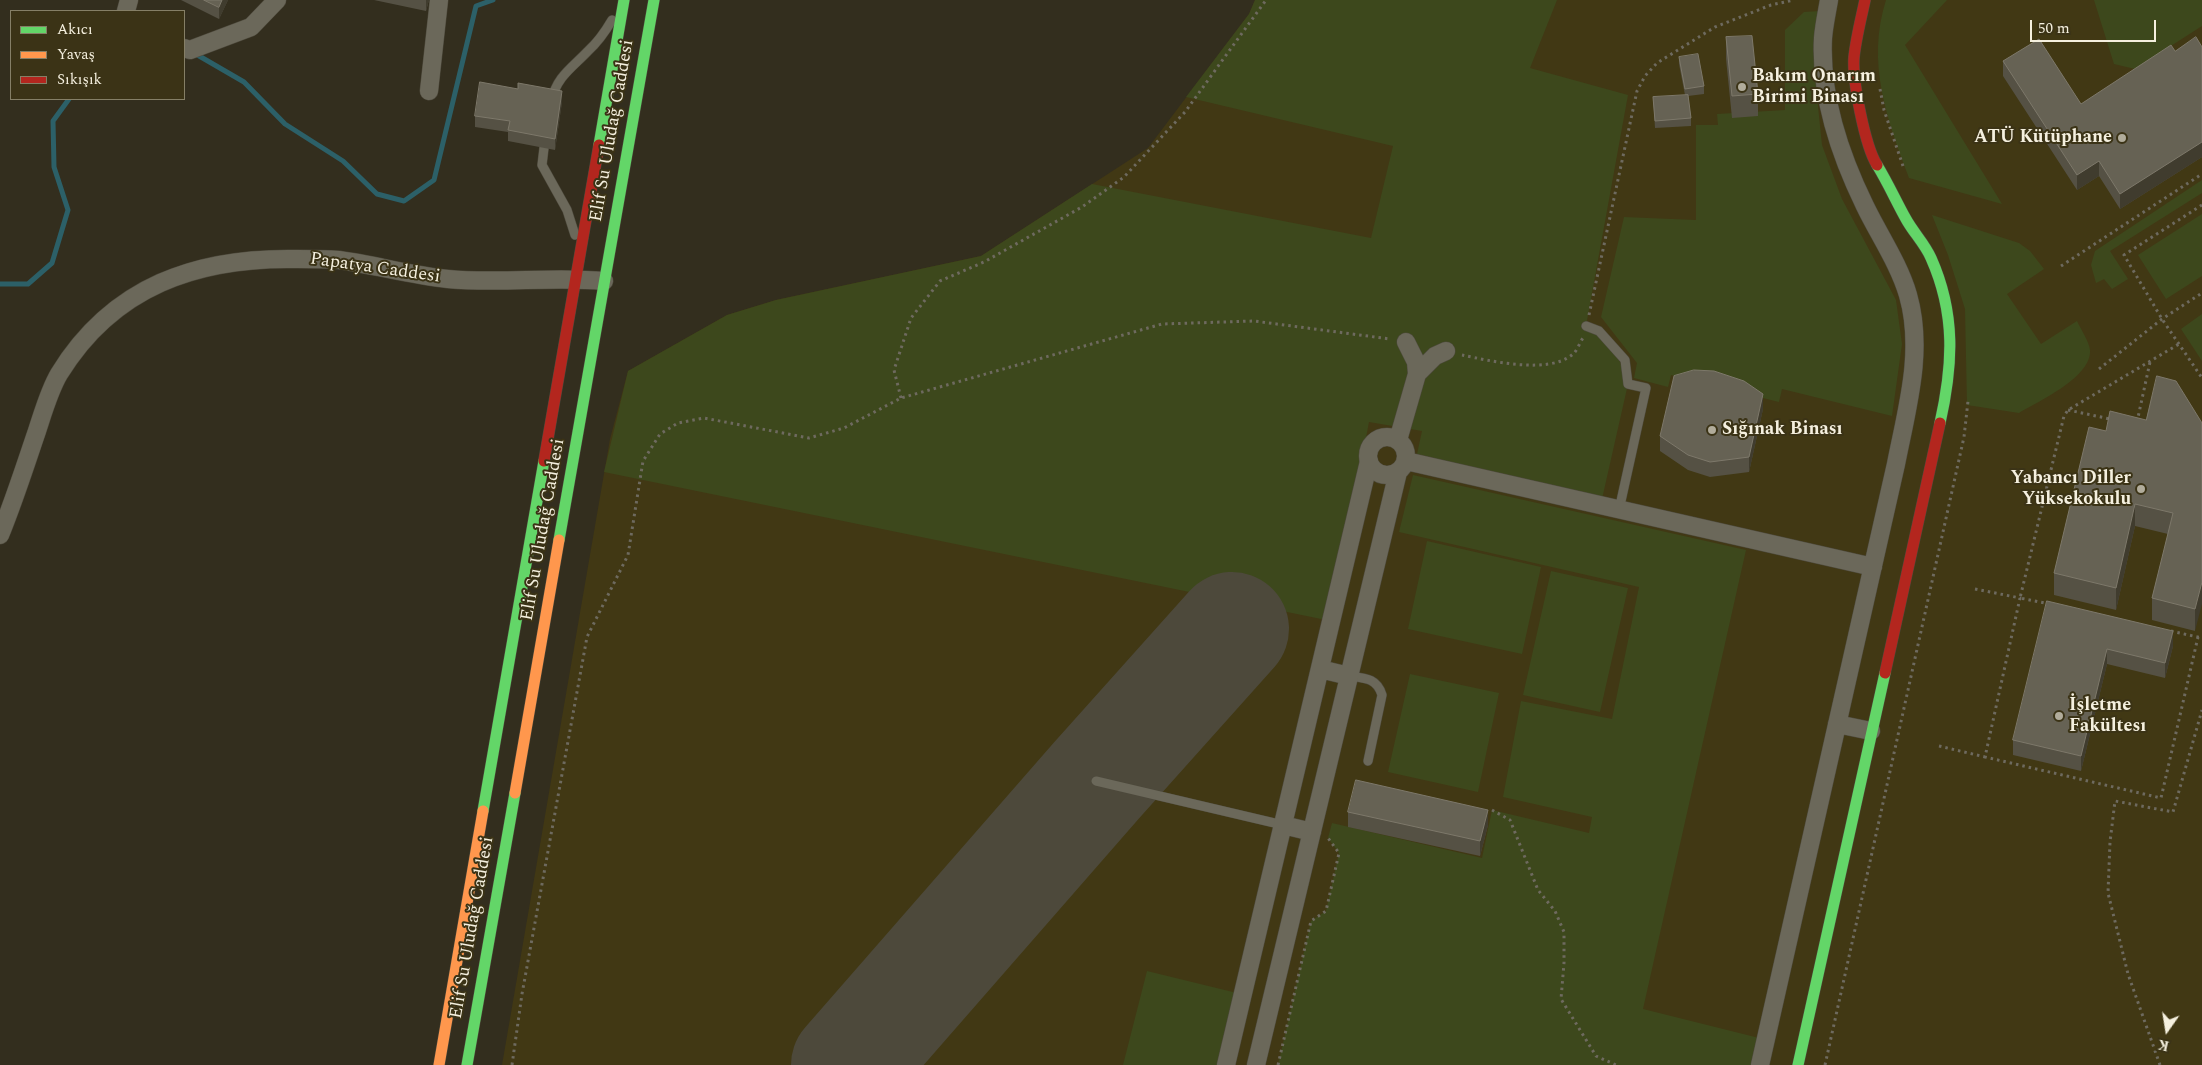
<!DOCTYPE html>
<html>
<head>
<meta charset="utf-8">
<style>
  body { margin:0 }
  #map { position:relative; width:2202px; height:1065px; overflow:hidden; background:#332e1e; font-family:Spectral,serif }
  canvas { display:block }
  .legend { position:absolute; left:10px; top:10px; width:175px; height:90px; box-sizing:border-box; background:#3b3316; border:1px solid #857f66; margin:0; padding:6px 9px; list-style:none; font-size:15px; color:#f5f0df }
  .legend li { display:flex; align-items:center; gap:10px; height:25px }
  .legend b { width:25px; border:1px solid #857f66 }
  .north { position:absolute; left:2142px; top:1005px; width:50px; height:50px; -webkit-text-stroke:4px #3b3316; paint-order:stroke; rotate:193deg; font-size:14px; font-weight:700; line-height:20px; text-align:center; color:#f5f0df }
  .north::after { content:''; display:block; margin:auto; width:18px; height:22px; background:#f5f0df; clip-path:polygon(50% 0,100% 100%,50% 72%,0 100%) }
  .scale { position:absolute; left:2030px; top:20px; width:126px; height:22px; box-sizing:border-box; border:2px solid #f5f0df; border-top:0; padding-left:6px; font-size:15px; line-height:18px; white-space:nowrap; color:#f5f0df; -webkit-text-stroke:4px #3b3316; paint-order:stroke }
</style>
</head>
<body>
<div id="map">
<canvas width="2202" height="1065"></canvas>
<ul class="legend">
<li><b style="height:6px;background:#63d668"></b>Akıcı</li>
<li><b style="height:6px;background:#ff974d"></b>Yavaş</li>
<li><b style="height:6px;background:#b3261e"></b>Sıkışık</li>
</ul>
<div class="north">K</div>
<div class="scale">50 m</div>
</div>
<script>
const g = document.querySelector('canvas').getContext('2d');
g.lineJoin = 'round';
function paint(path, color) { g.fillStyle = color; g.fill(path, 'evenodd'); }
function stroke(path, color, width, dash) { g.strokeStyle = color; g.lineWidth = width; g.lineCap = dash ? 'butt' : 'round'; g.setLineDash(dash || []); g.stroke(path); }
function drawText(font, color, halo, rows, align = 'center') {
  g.font = font + ' Spectral,serif'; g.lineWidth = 4; g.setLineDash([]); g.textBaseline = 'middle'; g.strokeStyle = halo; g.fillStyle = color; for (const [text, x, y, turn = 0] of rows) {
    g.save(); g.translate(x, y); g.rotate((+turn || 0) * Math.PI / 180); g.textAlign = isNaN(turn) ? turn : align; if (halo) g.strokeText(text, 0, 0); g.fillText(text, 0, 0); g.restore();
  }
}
paint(new Path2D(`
  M1255,0H2202V1065H502L610,439L628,371L727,315L776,300L981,256L1148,148L1249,14Z`), '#413814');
paint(new Path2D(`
  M1255,0H1557L1530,68L1628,95L1586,326L1599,335L1618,357L1628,384L1602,499L1417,454L1422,431L1369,422L1331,621L604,472L628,371L727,315L776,300L981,256L1092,184L1371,238L1393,146L1186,97L1249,14Z
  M1886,0H1947L1905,45L2002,204L1909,178C1887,119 1866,63 1886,0Z
  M2094,0H2202V26L2135,69L2114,64Z
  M1820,11L1816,87L1822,145L1842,199L1896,300L1902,344L1892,416L1782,389L1779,402L1671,375L1668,387L1634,378L1637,363L1601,317L1624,217L1696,220V125H1718L1717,114L1785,110V30L1804,12Z
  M2202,180V193L2110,251L2128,279L2112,289L2104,279L2096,283L2091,265L2095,251Z
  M2202,214V276L2166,299L2138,255Z
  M1932,215L2019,243L2030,251L2044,269L2007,294L2041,344L2077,321C2081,330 2089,341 2090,350C2092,377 2039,401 2019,413L1967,405L1965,309L1948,255Z
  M2202,314V361L2181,329Z
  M1413,475L1746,550L1643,1009L1759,1038L1752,1065H1278L1311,921L1326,911L1339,853L1328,838L1332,823L1482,858L1492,810L1589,833L1592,817L1503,797L1521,701L1612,719L1639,587L1399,532Z
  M1427,541L1541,567L1522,654L1408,629Z
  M1551,571L1628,588L1600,712L1523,695Z
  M1410,674L1499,693L1478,792L1388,772Z
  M1147,971L1237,993L1219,1065H1123Z`), '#3d481c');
stroke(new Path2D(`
  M194,53L244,82L285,124L343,161L377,194L404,201L434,180L476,6L493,0
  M0,284H28L52,263L68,210L54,167L53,121L69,99`), '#2c6068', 5);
stroke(new Path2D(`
  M848,1065L1096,781L1232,629`), '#4d493b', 114);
const lane = new Path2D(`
  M552,100C556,77 573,67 588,51C598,42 605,32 612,20
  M544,148L542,165L567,210L575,235
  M1586,326L1599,331L1625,360L1628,384L1646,388L1619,510
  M1349,676C1365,678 1377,678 1382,695L1368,761
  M1096,781L1283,825`);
const street = new Path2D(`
  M126,11L129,0
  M184,48L190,50L251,27L277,0
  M429,91L439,0
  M1417,374L1435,356L1446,351
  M1368 456a19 19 0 1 1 38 0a19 19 0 1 1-38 0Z
  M1398,440L1417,374L1416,362L1406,342
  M1406,461L1873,567
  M0,535C14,501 25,466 37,431C43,413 49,391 59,374C113,286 197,257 297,259C311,259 325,259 339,260C375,265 411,275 448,279C500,284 552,276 604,281
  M1320,669L1349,676
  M1837,724L1871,731
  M1283,825L1312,832
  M1226,1065L1369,461
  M1256,1065L1398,472
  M1760,1065L1896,464C1907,408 1924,351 1908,295C1899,264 1879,235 1865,206C1840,155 1820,95 1823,38C1824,25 1827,12 1829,0`);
const fast = new Path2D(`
  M599,145L624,0
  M1877,165C1888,183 1896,201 1906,219C1913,232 1925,244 1931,258C1956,314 1953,365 1940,423
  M559,540L654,0
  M483,811L544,461
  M467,1065L515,793
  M1798,1065L1885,673`);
const slow = new Path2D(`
  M515,793L559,540
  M439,1065L483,811`);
const jam = new Path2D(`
  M1865,0C1861,19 1856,38 1854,57C1852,80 1865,146 1877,165
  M544,461L599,145
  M1885,673L1940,423`);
stroke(lane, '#4e4a3d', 10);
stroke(street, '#4e4a3d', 19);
stroke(fast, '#4e4a3d', 12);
stroke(slow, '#4e4a3d', 12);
stroke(jam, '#4e4a3d', 12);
stroke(new Path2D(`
  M1880,89L1884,110L1903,166
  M2202,205L2124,255L2162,319L2202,378
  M2061,266L2202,174
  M1589,315L1637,91L1645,76L1657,63L1715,27L1771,5L1794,0
  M1462,355C1491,361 1549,375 1573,354C1577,351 1580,342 1583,338
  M2099,369L2162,319L2202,293
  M901,398L894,370L911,318L940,281L984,262L1082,207L1124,177L1185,112L1266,0
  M2068,410L2110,419
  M2137,422L2150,362
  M1975,589L2020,598L1985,757L2161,798L2198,637
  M2050,604L2020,598L2064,416L2068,410L2179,344
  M2171,631L2202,638
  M1939,746L1985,757
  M1492,810L1510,820L1538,890L1555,911L1564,932V963L1561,999L1596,1056L1616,1065
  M512,1065L522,994L587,637L628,555L643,461L660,434L678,423L704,418L809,438L844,428L901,398L1162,324L1254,321L1390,339
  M1278,1065L1311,921L1326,911L1339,853L1328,838
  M1825,1065L1964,437L1968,401
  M2160,1065L2128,974L2108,893L2110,842L2115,801L2173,812L2202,710`), '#6e6a5f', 3, [2.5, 4]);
stroke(lane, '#6b685a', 9);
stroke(street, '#6b685a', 18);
stroke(fast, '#63d668', 11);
stroke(slow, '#ff974d', 11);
stroke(jam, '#b3261e', 11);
paint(new Path2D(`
  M181,0H228L219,19Z
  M374,0H429L426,11Z
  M1726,37L1758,94V116L1732,118L1726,59Z
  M2202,47V157L2120,209L2099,176L2077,190L2003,76V61L2081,104L2175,51Z
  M1679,57L1704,86V94L1688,96L1691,118V126L1655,128L1653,97L1685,95L1679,64Z
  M562,102L555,150L508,141V132L475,127V116Z
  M1763,409L1749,472L1710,477L1688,470L1660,451V436Z
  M2146,420L2202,423L2195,631L2152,620V598L2168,534L2135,526L2116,610L2054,595V573L2106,431Z
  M2047,601L2173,646L2165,678L2107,664L2081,771L2013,755V740Z
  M1348,812L1488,825L1480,856L1348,827Z`), '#555144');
paint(new Path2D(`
  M222,0H228L219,19V7Z
  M426,0H429L426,11Z
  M562,91V102L555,150V139Z
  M2202,142V157L2120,209V194Z
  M2099,161V176L2077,190V175Z
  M1763,394V409L1749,472V457Z
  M2135,504V526L2116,610V588Z
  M2202,582V604L2195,631V609Z
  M2173,631V646L2165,678V663Z
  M2107,649V664L2081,771V756Z
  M1488,810V825L1480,856V841Z`), '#403c2e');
const building = new Path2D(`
  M204,0H222L219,7Z
  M1752,36L1758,94L1732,96L1726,37Z
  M2196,37L2202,47V142L2120,194L2099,161L2077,175L2003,61L2039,39L2081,104L2171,45L2175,51Z
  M1698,54L1704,86L1685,89L1679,57Z
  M480,82L518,89V83L562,91L555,139L508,130L510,121L475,116Z
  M1688,95L1691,118L1655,121L1653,97Z
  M1694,370L1714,371L1744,381L1763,394L1749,457L1710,462L1688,455L1660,436L1674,376Z
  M2157,376L2176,381L2202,423V582L2195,609L2152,598L2173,513L2135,504L2116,588L2054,573L2089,427L2106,431L2110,411L2146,420Z
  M2047,601L2173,631L2165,663L2107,649L2081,756L2013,740Z
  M1356,780L1488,810L1480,841L1348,812Z`);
paint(building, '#666254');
stroke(building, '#7d786a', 1);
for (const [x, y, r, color] of [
  [1742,87,5,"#b1ac9b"],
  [2122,138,5,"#b1ac9b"],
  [1712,430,5,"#b1ac9b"],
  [2141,489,5,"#b1ac9b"],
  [2059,716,5,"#b1ac9b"]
]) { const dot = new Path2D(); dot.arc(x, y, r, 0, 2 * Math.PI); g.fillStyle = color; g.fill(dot); stroke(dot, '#3b3316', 2); }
drawText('bold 18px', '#f5f0df', '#3b3316', [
  ["Bakım Onarım",1752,77],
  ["Birimi Binası",1752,98],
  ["ATÜ Kütüphane",2112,138,"right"],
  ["Sığınak Binası",1722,430],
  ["Yabancı Diller",2131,479,"right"],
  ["Yüksekokulu",2131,500,"right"],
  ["İşletme",2069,706],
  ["Fakültesı",2069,727]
], 'left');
drawText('18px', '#f5f0df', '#3b3316', [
  ["Elif Su Uludağ Caddesi",613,131,-80],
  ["Papatya Caddesi",375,269,8],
  ["Elif Su Uludağ Caddesi",544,530,-80],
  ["Elif Su Uludağ Caddesi",473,928,-80]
]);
</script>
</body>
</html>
